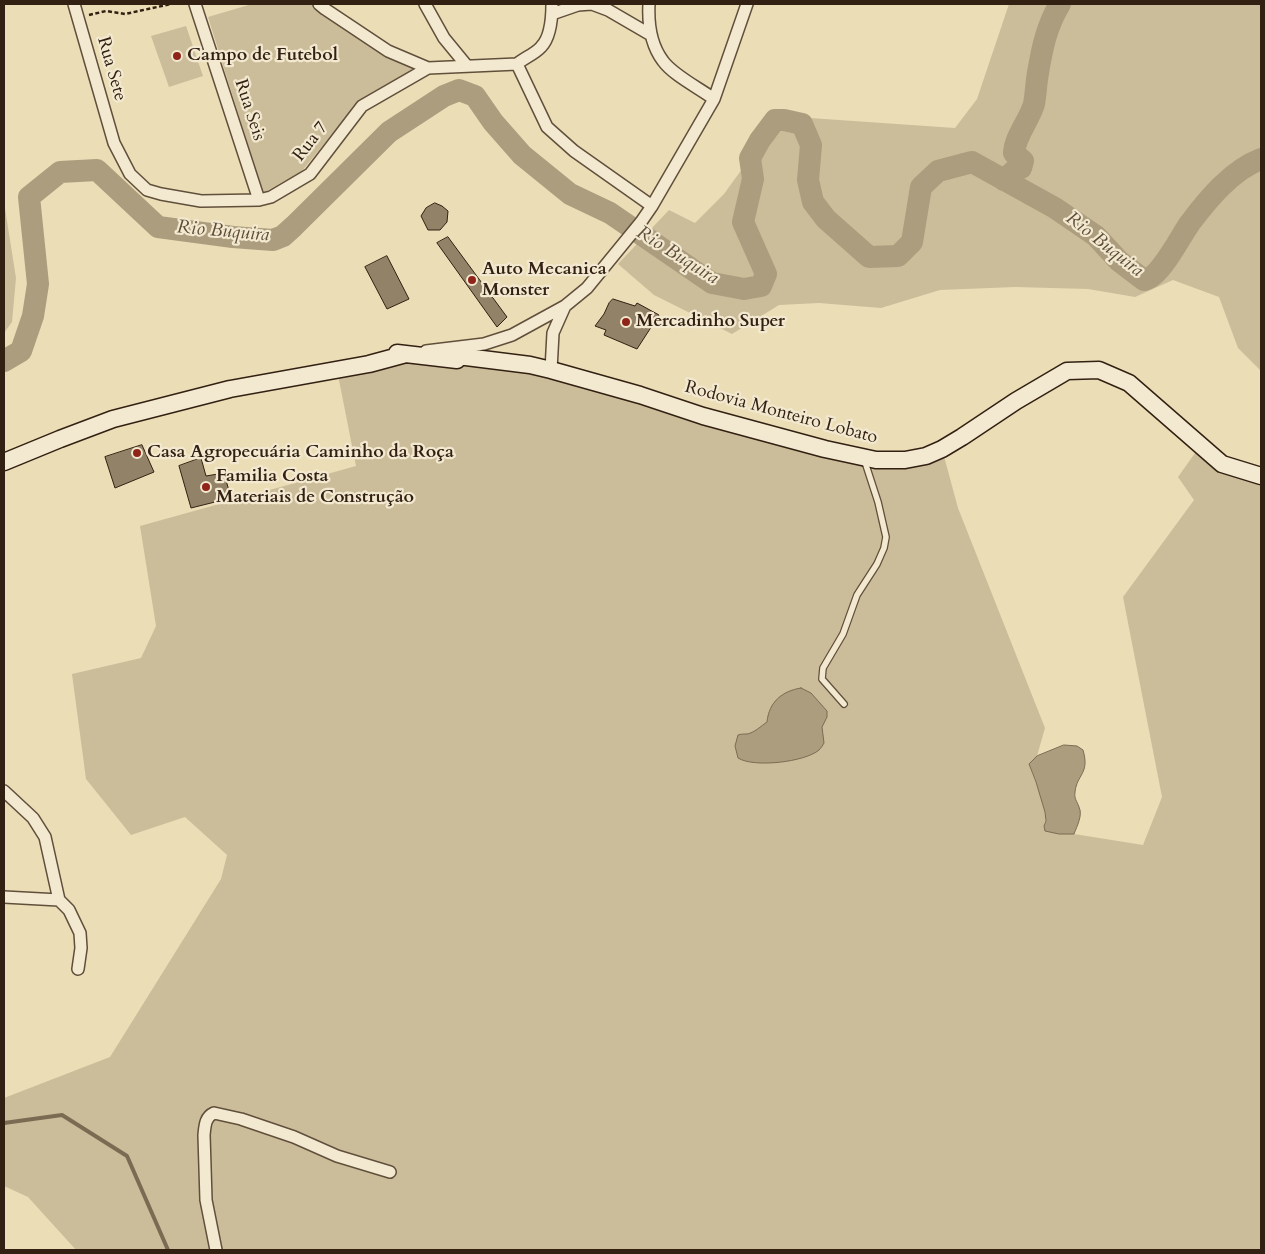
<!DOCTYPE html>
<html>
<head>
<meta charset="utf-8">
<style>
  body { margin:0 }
  #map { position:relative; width:1265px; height:1254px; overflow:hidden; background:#ebddb6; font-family:Cardo,serif }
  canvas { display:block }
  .frame { position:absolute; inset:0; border:5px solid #322012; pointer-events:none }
</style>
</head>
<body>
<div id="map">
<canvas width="1265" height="1254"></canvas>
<div class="frame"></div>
</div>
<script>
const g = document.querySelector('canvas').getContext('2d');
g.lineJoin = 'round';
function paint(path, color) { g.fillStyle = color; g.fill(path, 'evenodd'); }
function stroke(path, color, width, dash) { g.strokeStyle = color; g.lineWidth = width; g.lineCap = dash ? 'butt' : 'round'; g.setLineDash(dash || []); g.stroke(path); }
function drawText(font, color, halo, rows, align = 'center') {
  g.font = font + ' Cardo,serif'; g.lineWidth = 4.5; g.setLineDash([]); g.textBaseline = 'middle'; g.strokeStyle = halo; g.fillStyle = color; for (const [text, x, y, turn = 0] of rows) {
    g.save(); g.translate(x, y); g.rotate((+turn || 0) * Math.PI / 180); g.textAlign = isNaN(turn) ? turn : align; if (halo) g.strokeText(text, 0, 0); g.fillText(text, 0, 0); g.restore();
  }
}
paint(new Path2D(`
  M252,4H319L421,65L358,102L302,171L263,193L208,17Z
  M1009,4H1261V371L1238,348L1219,297L1173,280L1135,297L1088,289L1015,287L940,290L881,308L819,303L779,305L732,334L654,295L618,264L669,210L695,223L724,194L750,158L760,140L784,120L802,124L810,118L955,128L977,99Z
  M186,26L203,76L169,87L151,36Z
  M4,202L16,278L12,322L4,333Z
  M406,354L508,362L876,460L942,449L958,508L1045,728L1037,756L1029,764C1033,779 1051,811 1044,826L1059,834H1074L1143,845L1162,797L1123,597L1194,500L1178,477L1200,446L1261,476V1250H76L28,1197L4,1186V1098L110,1057L221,879L227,855L185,817L131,835L86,779L72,674L141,658L156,626L140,526L356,466L337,370Z`), '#ccbd9a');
const water = new Path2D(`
  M801,688L811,693L827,711V717L822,727L824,743C823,745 821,748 819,750C805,762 754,768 738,758L735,746L738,735C741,734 744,734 747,734C754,733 761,726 767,722C769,702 782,691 801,688Z
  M1064,745L1077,746L1083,750C1090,774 1077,774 1075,792C1074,799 1077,801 1079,807C1083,815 1077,826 1074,834H1059L1045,831L1044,826L1046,821L1045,812L1036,782L1029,764L1037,756Z`);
paint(water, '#ac9d7e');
stroke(water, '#7b6b53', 1);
stroke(new Path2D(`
  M4,1123L62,1115L127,1156L168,1250`), '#7b6b53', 4);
stroke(new Path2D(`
  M1004,180L1015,170L1021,168L1023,161L1014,153C1015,136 1029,121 1034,104C1036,94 1036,83 1038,73C1042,48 1047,25 1060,4
  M4,361L21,351L33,316L38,284L29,197L60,172L97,170L158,227L233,237L273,240L283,236L294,226L389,132L444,96L459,90L475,96L493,122L522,155L570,194L610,213L712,283L744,289L761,286L766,274L743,222L753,179L750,158L760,140L775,120H784L802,124L811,145L808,180L813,202L826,219L869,257L898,256L912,242L921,187L938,171L972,162L1055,208L1096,236L1119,261L1144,280C1160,278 1180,237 1190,223C1208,199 1232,170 1261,159`), '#ac9d7e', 22);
const building = new Path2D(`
  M435,203L442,206L448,211L447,222L440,230H428L421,216L426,208Z
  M448,237L507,317L497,327L437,243Z
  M387,256L409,299L387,309L365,267Z
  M613,299L635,306L637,303L659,315L637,349L604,335L606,330L595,326L604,314L609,303Z
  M142,445L154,472L115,488L105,457Z
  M201,458L206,476L224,473L231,498L191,508L179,466Z`);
paint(building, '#928267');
stroke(building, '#322012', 1);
const lane = new Path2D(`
  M844,704L822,679L823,668L843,634L857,595L877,564L884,548L886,537L878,502L864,459`);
const street = new Path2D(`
  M74,4L114,143L130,174L147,190L161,194L201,201L259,200L271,197L310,174L362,106L428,68L517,64
  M195,4L259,200
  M319,4L325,9L388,51L428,68
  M425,4L444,38L467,66
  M592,4L608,10L651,35
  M649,4C648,23 651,45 663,61C673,75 699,88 714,99
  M552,14L578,5L591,4
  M517,64L547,127L574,151L652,206
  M517,64C524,58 535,54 541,47C551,37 552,17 552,4
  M426,351L484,344L512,335L565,306L587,288L641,222L652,206L714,99L747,4
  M551,370L553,333L565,306
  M4,791L33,818L45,837L59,900L69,910L80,933L81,948L78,969
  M4,897L59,900
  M216,1250L206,1200L204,1135C205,1126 205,1117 214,1113L241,1119L294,1137L337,1156L390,1172`);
const secondary = new Path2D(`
  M397,353L457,360
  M447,358L458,356L530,365L551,370L640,395L703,416L825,449L876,460H905L926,456L942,449L962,437L1016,401L1067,371L1099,370L1129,383L1222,464L1261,476
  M4,462L60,439L113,419L230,389L369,364L406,354`);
stroke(lane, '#604f3b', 8);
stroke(street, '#604f3b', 14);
stroke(secondary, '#322012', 19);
stroke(new Path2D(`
  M89,15L106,11L125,14L171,4`), '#322012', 2.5, [4, 2.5]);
stroke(lane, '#f2e9d0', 5.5);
stroke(street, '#f2e9d0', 11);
stroke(secondary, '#f2e9d0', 16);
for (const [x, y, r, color] of [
  [177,56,5,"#8f2418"],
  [472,280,5,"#8f2418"],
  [626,322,5,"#8f2418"],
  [137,453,5,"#8f2418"],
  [206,487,5,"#8f2418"]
]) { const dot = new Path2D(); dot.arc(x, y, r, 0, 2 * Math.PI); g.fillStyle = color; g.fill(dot); stroke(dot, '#f2e9d0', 2); }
drawText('bold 18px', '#322012', '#f2e9d0', [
  ["Campo de Futebol",187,56],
  ["Auto Mecanica",482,270],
  ["Monster",482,291],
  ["Mercadinho Super",636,322],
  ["Casa Agropecuária Caminho da Roça",147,453],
  ["Familia Costa",216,477],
  ["Materiais de Construção",216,498]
], 'left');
drawText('18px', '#322012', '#f2e9d0', [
  ["Rua Sete",111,69,74],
  ["Rua Seis",249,110,72],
  ["Rua 7",311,142,-52],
  ["Rodovia Monteiro Lobato",781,413,15]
]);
drawText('italic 19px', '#5d4c38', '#f2e9d0', [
  ["Rio Buquira",223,232,5],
  ["Rio Buquira",1104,245,38],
  ["Rio Buquira",677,256,32]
]);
</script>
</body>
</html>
